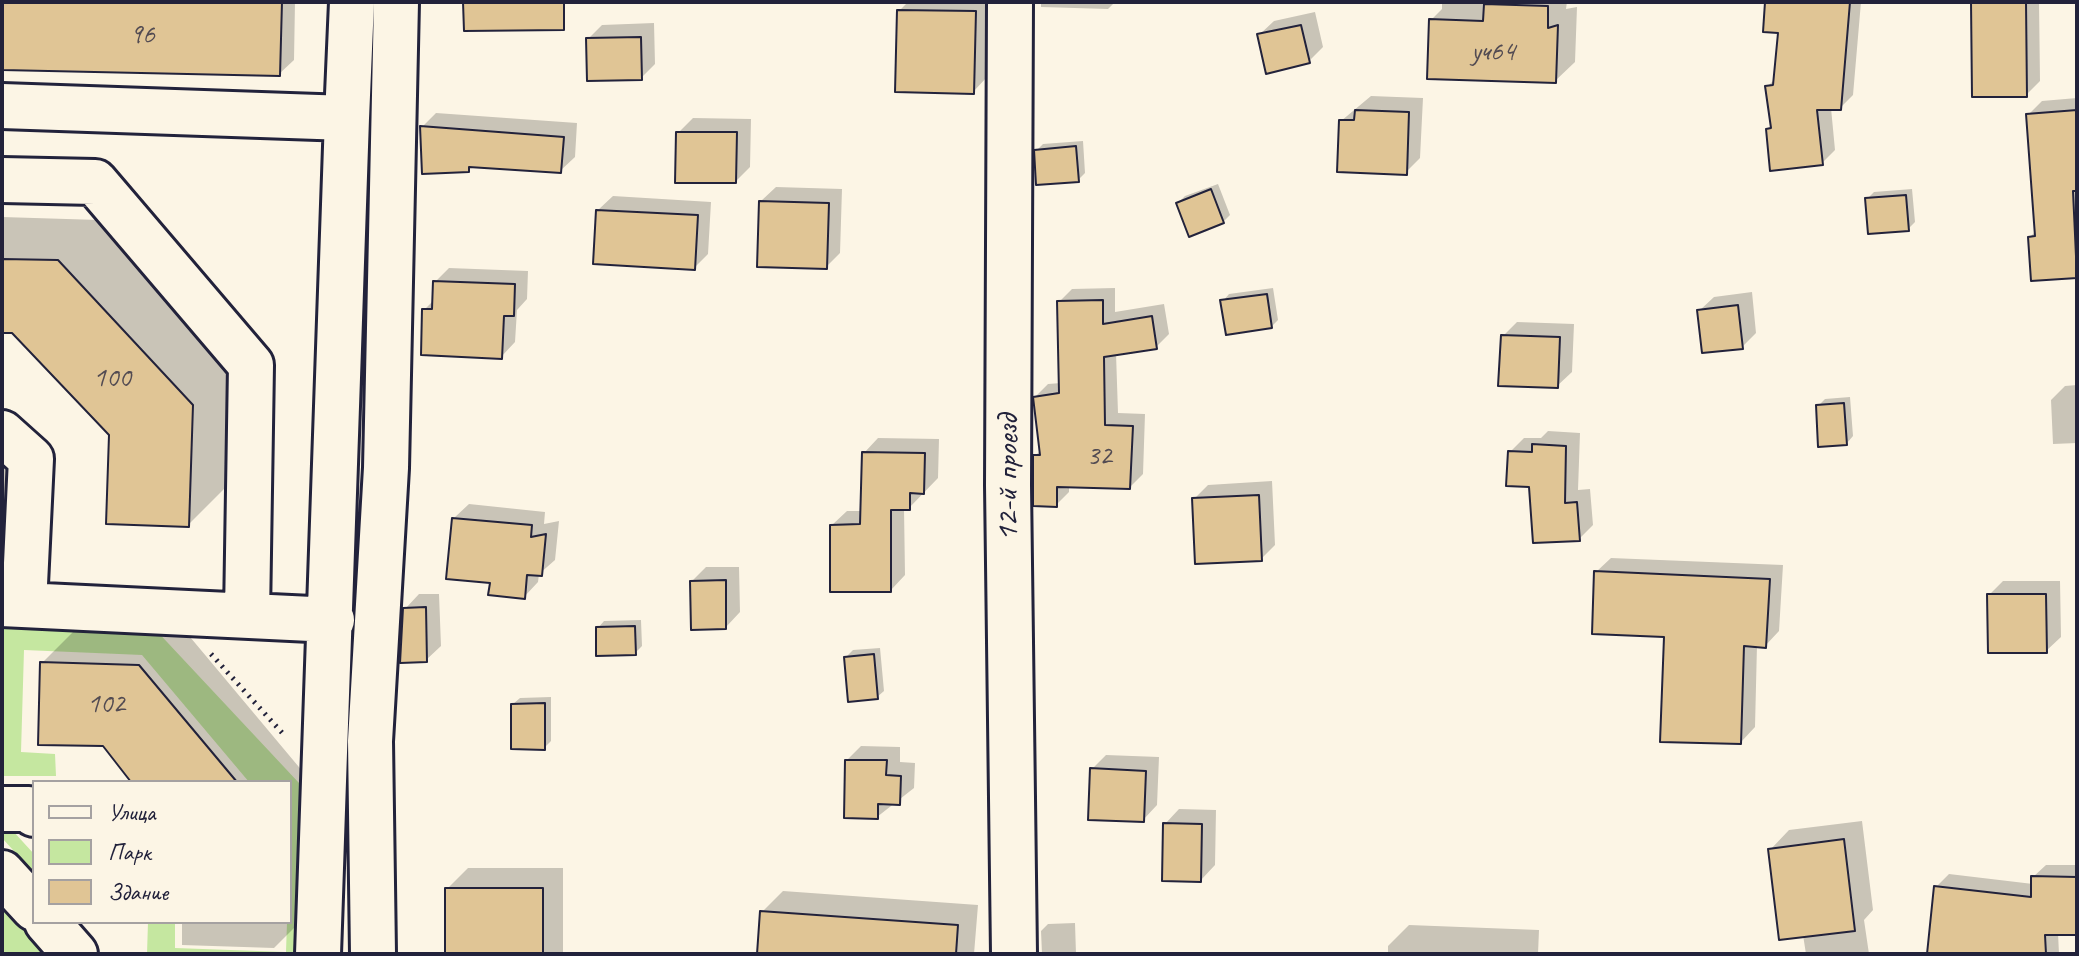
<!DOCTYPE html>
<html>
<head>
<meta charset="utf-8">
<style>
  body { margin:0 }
  #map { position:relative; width:2079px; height:956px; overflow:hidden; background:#fcf5e5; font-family:Caveat,sans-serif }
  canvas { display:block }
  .frame { position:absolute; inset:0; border:4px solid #22223b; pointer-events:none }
  .legend { position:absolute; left:32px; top:780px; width:260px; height:144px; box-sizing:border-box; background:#fcf5e5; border:2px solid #a5a1a1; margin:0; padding:10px 14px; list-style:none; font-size:24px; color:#22223b }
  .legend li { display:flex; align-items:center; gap:16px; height:40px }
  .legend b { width:40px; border:2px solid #a5a1a1 }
</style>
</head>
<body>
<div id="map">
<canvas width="2079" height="956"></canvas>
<div class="frame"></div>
<ul class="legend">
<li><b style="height:10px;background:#fcf5e5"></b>Улица</li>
<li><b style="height:22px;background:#c5e7a0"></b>Парк</li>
<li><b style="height:22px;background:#e0c595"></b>Здание</li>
</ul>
</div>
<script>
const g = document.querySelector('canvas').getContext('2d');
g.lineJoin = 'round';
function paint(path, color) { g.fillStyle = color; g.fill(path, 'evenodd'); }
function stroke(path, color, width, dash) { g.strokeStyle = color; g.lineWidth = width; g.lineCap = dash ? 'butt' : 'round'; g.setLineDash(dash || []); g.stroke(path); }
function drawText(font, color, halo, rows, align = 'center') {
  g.font = font + ' Caveat,sans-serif'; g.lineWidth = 6; g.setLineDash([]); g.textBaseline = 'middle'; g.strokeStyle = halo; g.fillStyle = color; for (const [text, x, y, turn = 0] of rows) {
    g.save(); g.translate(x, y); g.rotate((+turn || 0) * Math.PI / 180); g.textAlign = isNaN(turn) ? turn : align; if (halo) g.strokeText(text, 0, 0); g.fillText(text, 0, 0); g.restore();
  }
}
paint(new Path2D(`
  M2,624L153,627L314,799L330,954H147L148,922H175V948L286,952L287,922H290V782H249L142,655L24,650L21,752L55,754L56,776H2Z
  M2,819L34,854V873L2,838Z
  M2,903L33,934L47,954H2Z`), '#c5e7a0');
paint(new Path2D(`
  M2,2H295L294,60L279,74L2,68Z
  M908,2H989L987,77L973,92L899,11Z
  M1041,2H1115L1108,9L1041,7Z
  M1442,2H1567L1566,9L1577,7L1575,62L1555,81L1431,20L1442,9Z
  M1767,2H1861L1853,95L1840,108H1831L1835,150L1822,163L1768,130L1773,125L1767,87L1776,78L1780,32Z
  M1973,2H2039L2040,81L2026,95Z
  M1315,12L1323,47L1309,61L1259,35L1274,21Z
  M654,23L655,64L641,78L588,39L602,25Z
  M1371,96L1423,98L1420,158L1406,172L1341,121Z
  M2077,98V276L2033,279L2030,237L2037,230L2028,115L2042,101Z
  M436,113L577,123L575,157L560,171L473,165L468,170L422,127Z
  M693,118L751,119L750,167L736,181L678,133Z
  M1083,141L1085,173L1078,180L1036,151L1043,144Z
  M1218,184L1230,215L1223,222L1178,203L1185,196Z
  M776,187L842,189L840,253L826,267L761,201Z
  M1912,189L1915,222L1908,229L1867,199L1874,192Z
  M613,196L711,202L708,254L694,268L598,210Z
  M2,217L99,220L233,364L229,484L188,525L111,434L13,331H2Z
  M449,268L528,271L527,299L517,310L515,342L501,357L424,310L434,300L435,282Z
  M1115,288V312L1164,304L1169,334L1156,347L1116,353L1118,413L1145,414L1143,474L1130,487L1069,485V492L1056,505L1035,456L1041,450L1035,397L1048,384L1061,383L1059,302L1072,289Z
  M1273,288L1278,320L1271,327L1223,301L1229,294Z
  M1752,292L1756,333L1742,347L1699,311L1714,297Z
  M1517,322L1574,324L1572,372L1557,386L1503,336Z
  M2077,385V443L2053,444L2051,400L2065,386Z
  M1850,397L1853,436L1847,443L1818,406L1825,399Z
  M1548,431L1580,433L1578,490L1590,489L1593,525L1579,539L1531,485L1510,452L1524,438H1541Z
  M878,438L939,439L938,478L909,508H904L905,575L891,590L832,525L847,511H862L864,453Z
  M2,446L9,447L16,515L2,529Z
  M1272,481L1275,545L1261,559L1194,499L1208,485Z
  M469,504L545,512L544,524L559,521L555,560L539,574L538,582L524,597L492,581L454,518Z
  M1611,558L1783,565L1779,631L1765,646L1757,645L1755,727L1741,742L1666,635L1596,572Z
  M706,567H739L740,612L726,627L692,581Z
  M2003,581H2060L2061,637L2046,651L1989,595Z
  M419,594H439L441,646L426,660L405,609Z
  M641,620L642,646L635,653L598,628L604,621Z
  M83,622L180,625L319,791L315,907L274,948L182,945V922H290V782H133L42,663Z
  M880,648L884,691L877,697L846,657L853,650Z
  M551,697V741L544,748L513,704L520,698Z
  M861,746L900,747V762L915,763L914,788L877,817L847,760Z
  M1106,755L1159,757L1157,805L1143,820L1092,769Z
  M1179,809L1216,810L1215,865L1201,880L1165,824Z
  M1862,821L1873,910L1864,920L1869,954H1806L1803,935L1770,850L1789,830Z
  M2046,865H2077V933H2058L2059,954H2014L1936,887L1949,874L2033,884V877Z
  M468,868H563V954H447V889Z
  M783,891L978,905L974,954H759L762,912Z
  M1075,923L1076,954H1042L1041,931L1048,924Z
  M1409,925L1539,930L1538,954H1388V946Z`), '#0003');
const building = new Path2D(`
  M2,2H282L280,76L2,70Z
  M463,2H564V30L464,31Z
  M1765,2H1850L1841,110H1817L1823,165L1770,171L1766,129L1771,128L1765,86L1773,85L1778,33L1763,32Z
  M1971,2H2026L2027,97H1972Z
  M1484,4L1548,6V28L1558,25L1556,83L1427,79L1429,19L1483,21Z
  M897,10L976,11L974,94L895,92Z
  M1301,25L1310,63L1266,74L1257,34Z
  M641,37L642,80L587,81L586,38Z
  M1355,110L1409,112L1407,175L1337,172L1339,120H1354Z
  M2077,110V191H2073L2077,278L2031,281L2028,237L2035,236L2026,114Z
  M420,126L564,137L561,173L469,167V172L422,174Z
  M676,132H737L736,183H675Z
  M1076,146L1079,182L1036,185L1034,150Z
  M1211,189L1224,223L1189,237L1176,203Z
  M1906,195L1909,231L1868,234L1865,198Z
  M759,201L829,203L827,269L757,267Z
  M596,210L698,215L695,270L593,264Z
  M2,259L58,260L193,405L189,527L106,524L109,435L12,333H2Z
  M433,281L515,284L514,316H504L502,359L421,355L422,309H432Z
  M1267,294L1272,328L1226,335L1220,300Z
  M1103,300V324L1152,316L1157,349L1104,357L1105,425L1133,426L1130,489L1057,487V507L1033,506V455H1040L1033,397L1059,393L1057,301Z
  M1738,305L1743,349L1702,353L1697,310Z
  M1501,335L1560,337L1558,388L1498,386Z
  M1844,403L1847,445L1818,447L1816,405Z
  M1532,444L1566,446L1565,503L1577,502L1580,541L1533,543L1529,487L1506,486L1508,451L1532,452Z
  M862,452L925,453L924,494L910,493V510H891V592H830V525L860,524Z
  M1259,495L1262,561L1195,564L1192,498Z
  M452,518L532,525L531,537L546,534L542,576L527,575L525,599L488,595L490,583L446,579Z
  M1594,571L1770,579L1766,648L1744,646L1741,744L1660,742L1664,637L1592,634Z
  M726,580V629L691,630L690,581Z
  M1987,594H2046L2047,653H1988Z
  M426,607L427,662L400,663L403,608Z
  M635,626L636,655L596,656V627Z
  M874,654L878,699L848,702L844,657Z
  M40,662L139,665L237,782H131L103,746L38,745Z
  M545,703V750L511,749V704Z
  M845,760H887L886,775L901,776L900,805L878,804V819L844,818Z
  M1090,768L1146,771L1144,822L1088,820Z
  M1163,823L1202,824L1201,882L1162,881Z
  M1844,839L1855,931L1779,940L1768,849Z
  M2031,876L2077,877V935H2045L2046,954H1927L1934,886L2031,897Z
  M445,888H543V954H445Z
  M760,911L958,925L956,954H757Z`);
paint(building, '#e0c595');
stroke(building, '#22223b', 2);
const minor = new Path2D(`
  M1010,2L1008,485L1014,954
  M2,106L347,118L318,954
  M347,118L352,2
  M2,180L95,182L251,365L247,615
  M2,433L31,459L24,605
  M2,604L332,620
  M2,809H29L34,814
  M2,873L34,908
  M47,922L75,954
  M373,954L370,741L386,468L396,2`);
stroke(minor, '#22223b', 50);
stroke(new Path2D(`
  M211,654L285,736`), '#22223b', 5, [2, 6]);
stroke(minor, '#fcf5e5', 44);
drawText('28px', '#524b52', null, [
  ["96",142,36],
  ["уч64",1493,53],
  ["100",112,379],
  ["32",1099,457],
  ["102",106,705]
]);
drawText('32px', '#22223b', '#fcf5e5', [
  ["12-й проезд",1009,478,-90]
]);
</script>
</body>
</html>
